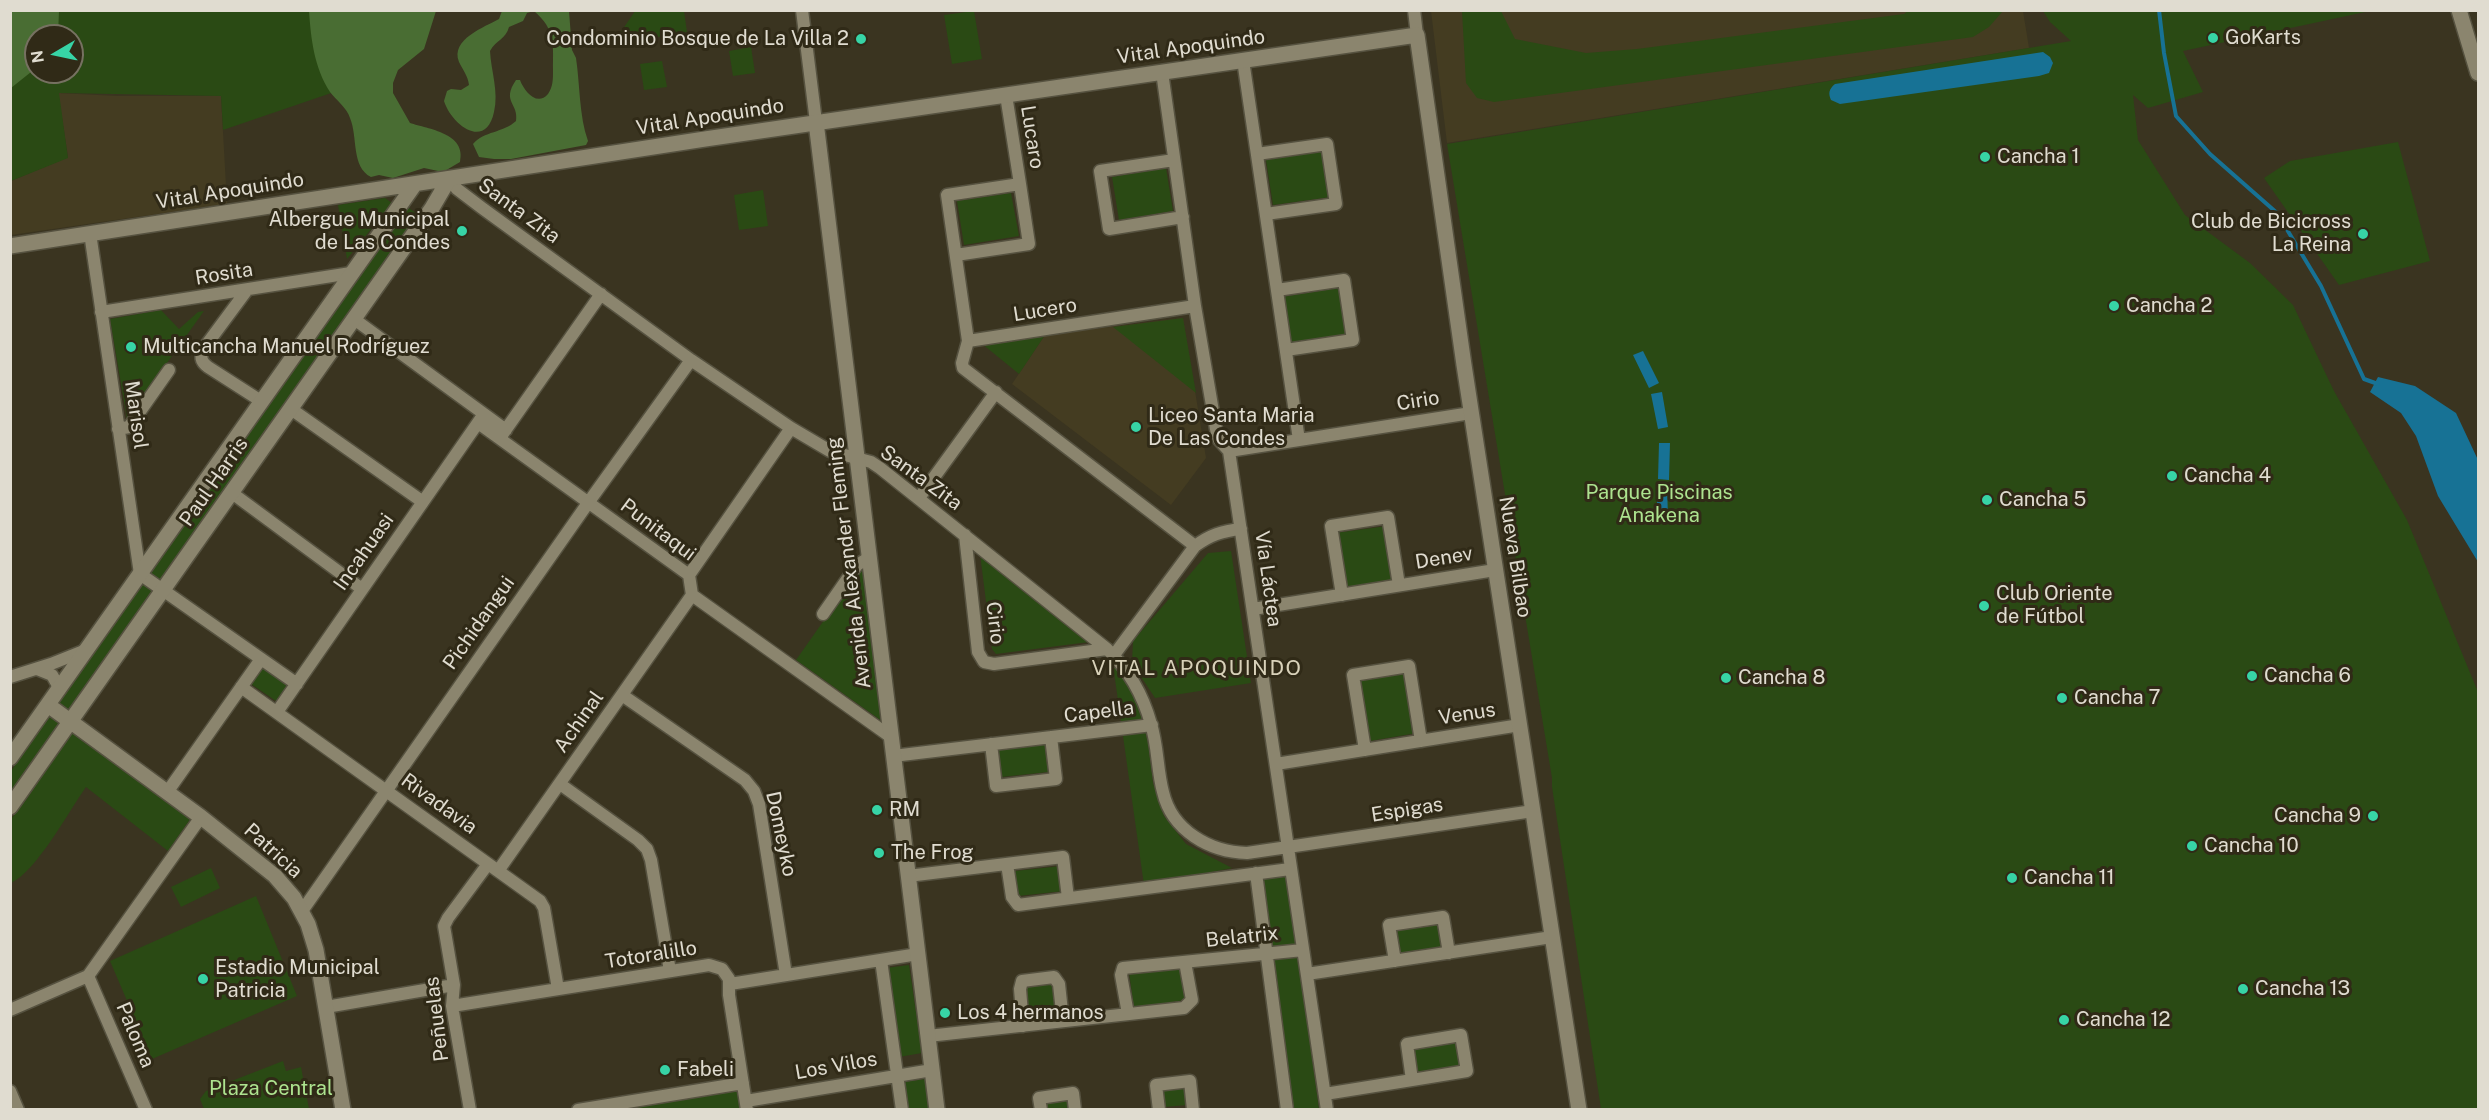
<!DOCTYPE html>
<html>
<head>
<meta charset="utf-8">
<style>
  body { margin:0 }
  #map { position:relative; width:2489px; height:1120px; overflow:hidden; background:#3a3420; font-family:"Public Sans",sans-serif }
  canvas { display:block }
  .frame { position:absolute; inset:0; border:12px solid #e0dcd0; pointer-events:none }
  .north { position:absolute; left:24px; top:24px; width:60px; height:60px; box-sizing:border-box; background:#302a17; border:2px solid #767161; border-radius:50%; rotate:261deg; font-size:16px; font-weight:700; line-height:24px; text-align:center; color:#e0dcd0 }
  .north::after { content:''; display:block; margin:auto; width:21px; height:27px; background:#37d4a6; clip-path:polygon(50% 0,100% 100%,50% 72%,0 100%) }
</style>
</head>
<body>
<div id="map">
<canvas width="2489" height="1120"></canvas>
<div class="frame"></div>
<div class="north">N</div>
</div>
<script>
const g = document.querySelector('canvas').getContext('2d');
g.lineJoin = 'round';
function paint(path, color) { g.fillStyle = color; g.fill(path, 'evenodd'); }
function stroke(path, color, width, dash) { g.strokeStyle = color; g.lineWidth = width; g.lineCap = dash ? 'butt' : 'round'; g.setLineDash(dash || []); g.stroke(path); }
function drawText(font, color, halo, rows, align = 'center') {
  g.font = font + ' "Public Sans",sans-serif'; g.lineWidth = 6; g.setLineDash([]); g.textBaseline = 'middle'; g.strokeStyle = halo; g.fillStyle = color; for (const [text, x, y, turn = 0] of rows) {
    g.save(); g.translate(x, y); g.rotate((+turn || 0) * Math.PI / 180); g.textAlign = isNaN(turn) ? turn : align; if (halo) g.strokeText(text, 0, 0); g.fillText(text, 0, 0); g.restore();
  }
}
paint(new Path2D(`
  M1431,11H2023L2029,48L1447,143Z
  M58,93L118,96H221L227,204L11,235V181L68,157Z
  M1183,318L1206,458L1171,505L1012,384L1045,335Z`), '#443c21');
paint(new Path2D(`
  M11,11H331L343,89L223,130L221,96L59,93L68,158L11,181ZM36,36H72V72H36Z
  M635,11H684L687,32L612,45Z
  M974,11L982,59L952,64L944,15Z
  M2003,11L1989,27L1973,37L1494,102L1477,98L1466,83L1462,11H1501L1515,39L1586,53L1637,49L1904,14L1908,11Z
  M2043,11H2370L2183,51L2203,92L2148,108L2133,95L2138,140L2185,215L2250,263L2293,305L2334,391L2407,520L2478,692V1109H1601L1552,787V778L1447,144L2071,41L2050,22Z
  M751,47L755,73L733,76L729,51Z
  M662,61L667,87L644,90L640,64Z
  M2398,142L2430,261L2339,285L2264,178L2290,161Z
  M1324,151L1331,197L1273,205L1266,160Z
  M1166,168L1173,211L1119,220L1112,177Z
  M763,190L768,226L739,230L734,195Z
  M1011,193L1019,236L964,245L957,201Z
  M385,198L392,203L347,259L338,205Z
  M406,206L420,216L11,793V771Z
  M1339,288L1346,334L1290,343L1282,297Z
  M161,310L179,329L198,312L204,311L127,419L110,319Z
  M1183,318L1196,393L1113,327Z
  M1045,335L1019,374L981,343Z
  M1387,526L1395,584L1344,592L1335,533Z
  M1231,551L1251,683L1155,698L1132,663L1133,641L1208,553Z
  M980,554L1089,642L996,654L992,649Z
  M867,559L886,724L796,660Z
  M1112,658L1128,680L1138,706L1148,742L1153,783L1164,816L1186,844L1232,868L1144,885Z
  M261,664L289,684L276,701L248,682Z
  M1406,673L1417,733L1370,741L1359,681Z
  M72,732L191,818L168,851L86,787C69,811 36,872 11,883V819L26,800Z
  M1044,740L1048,772L1001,777L998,745Z
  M1061,866L1064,891L1018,896L1015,871Z
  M211,868L220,888L181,907L171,887Z
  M1287,875L1319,1109H1290L1261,880Z
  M256,896L297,996L152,1059L110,961Z
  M1439,923L1443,948L1399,955L1395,930Z
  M909,965L922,1053L899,1057L886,968Z
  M1179,965L1185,1000L1134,1008L1129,972Z
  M1052,984L1056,1018L1027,1021L1023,987Z
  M1457,1042L1461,1067L1417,1074L1413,1049Z
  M283,1061L286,1071L301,1067L309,1109H204L200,1099L206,1091Z
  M926,1079L931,1109H907L903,1082Z
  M1184,1086L1187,1105L1164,1107L1161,1089Z
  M739,1090L744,1110H608Z
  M1068,1100L1069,1109H1046L1045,1103Z`), '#2a4a14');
paint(new Path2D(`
  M11,10L59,11L58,36H36V68L11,88Z
  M309,11H436L424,49L398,70L393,83V93L410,123C428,129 467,133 460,162L443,172L424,168L393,178L379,175L371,177C351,167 358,137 350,118C347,108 336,100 330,92C314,67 311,39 309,11Z
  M502,11H569L572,50L576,58C580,84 579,116 588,141L586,145L511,159H494L479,157L473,144C484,131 503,133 516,121C519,103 501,102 516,80H520C524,91 537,107 548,94C553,87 553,79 553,71C553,44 556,30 534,11L527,13L523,21L509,27C506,39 496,40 490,51C491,71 499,92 494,112C486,150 452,126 444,101L447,91L451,89L461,90L469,85C468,76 463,70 459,62C450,39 485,27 499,19Z`), '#496d33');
paint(new Path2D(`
  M2043,52L2050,57L2053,63L2049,73L2039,76L1840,104L1831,100C1828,93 1829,89 1835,84Z
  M1643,351L1659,383L1649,388L1633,355Z
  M2378,377L2415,386L2456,413L2478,460V562L2438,496L2416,436L2401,413L2370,392Z
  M1662,392L1668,427L1658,429L1651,394Z
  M1659,443H1670L1669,480L1658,479Z
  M1667,483L1668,519L1658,520L1656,484Z`), '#177295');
stroke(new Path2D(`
  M2159,10L2164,53L2176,116L2210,154L2277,213L2321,286L2364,379L2378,384`), '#177295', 4);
const minor = new Path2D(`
  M802,10L816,122
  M1414,10L1417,35
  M1243,60L1299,440
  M1162,72L1195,306L1216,429L1219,440L1229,451L1327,1110
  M1006,95L1020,184L947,195L968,341L962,363L963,368L1195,546
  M1257,154L1327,144L1336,204L1266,214
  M1174,160L1100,171L1109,229L1183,217
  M449,179L457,189L482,208L691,360L791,428L830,451L871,462L880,468L1107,649C1128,669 1143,695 1151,724C1158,746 1157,770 1163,792C1172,831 1210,852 1247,853L1533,811
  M90,233L140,574L297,684
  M956,255L1029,244L1020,184
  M247,290L204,348C200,356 200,361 208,367L261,401
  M1277,290L1344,280L1353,340L1286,350
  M101,312L351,273
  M354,319L506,430
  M968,341L1195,306
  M291,409L423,502
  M478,423L689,575L692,595L891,737
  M118,429L129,427L169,370
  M502,435L601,294
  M1229,451L1471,413
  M232,493L362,589
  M919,498L996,392
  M965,535L978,652L984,662L994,664L1107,649
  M689,575L791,428
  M1342,595L1331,526L1388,517L1399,585
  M1253,609L1495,570
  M823,614L857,565L870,557
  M1114,655L1195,546C1210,535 1222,531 1241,529
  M37,669L52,675L60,689
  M10,677L51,664L86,650
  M241,687L540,901L544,908L558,989
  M622,695L745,780L754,791L759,804L786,975
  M277,712L484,414
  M991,744L996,786L1056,779L1051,737
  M1365,750L1353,675L1409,666L1421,741
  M893,756L1152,725
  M1276,764L1520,725
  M560,784L638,840L647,849L651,860L670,971
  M168,791L261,659
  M1007,864L1012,897L1018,905L1290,869
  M498,871L692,595
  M1256,873L1287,1110
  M908,876L1063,857L1068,898
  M302,911L588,503L691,360
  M881,960L902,1110
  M1395,961L1389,925L1443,917L1449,953
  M1307,974L1552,937
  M88,976L146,1110
  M730,984L918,954
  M452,1006L709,965L722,969L729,979V995L747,1110
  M326,1007L454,985
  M10,1010L88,976L201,817
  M1128,1014L1121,975L1123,968L1303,950
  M1023,1026L1020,989L1022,981L1054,977L1059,984L1063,1021
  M1461,1035L1467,1071L1412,1080L1407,1044Z
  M928,1036L1184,1008L1192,1000L1185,962
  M10,1091L18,1110
  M1325,1094L1412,1080
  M746,1101L932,1070
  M470,1110L452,1006L454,985L444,926L448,918L488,864
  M578,1110L743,1083
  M1041,1110L1039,1098L1073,1093L1075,1110
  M1159,1110L1156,1085L1190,1081L1193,1110`);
const tertiary = new Path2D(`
  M2459,10L2478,73
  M816,122L937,1110
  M10,246L705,139L1417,35L1464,365L1579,1110
  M48,705L201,817L275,876L294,898L308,924L316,950L343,1110
  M10,758L415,184
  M10,807L432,208L449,179`);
stroke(minor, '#565240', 15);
stroke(tertiary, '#565240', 18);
stroke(minor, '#8b856e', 12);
stroke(tertiary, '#8b856e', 15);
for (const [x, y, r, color] of [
  [2213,38,6,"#37d4a6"],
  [861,39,6,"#37d4a6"],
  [1985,157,6,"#37d4a6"],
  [462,231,6,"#37d4a6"],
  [2363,234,6,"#37d4a6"],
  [2114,306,6,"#37d4a6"],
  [131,347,6,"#37d4a6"],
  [1136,427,6,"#37d4a6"],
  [2172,476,6,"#37d4a6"],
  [1987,500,6,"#37d4a6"],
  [1984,606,6,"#37d4a6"],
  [2252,676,6,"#37d4a6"],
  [1726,678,6,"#37d4a6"],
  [2062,698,6,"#37d4a6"],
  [877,810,6,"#37d4a6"],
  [2373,816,6,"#37d4a6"],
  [2192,846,6,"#37d4a6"],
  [879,853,6,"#37d4a6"],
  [2012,878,6,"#37d4a6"],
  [203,979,6,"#37d4a6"],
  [2243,989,6,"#37d4a6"],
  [945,1013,6,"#37d4a6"],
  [2064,1020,6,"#37d4a6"],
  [665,1070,6,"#37d4a6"]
]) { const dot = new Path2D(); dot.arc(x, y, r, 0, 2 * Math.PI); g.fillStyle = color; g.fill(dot); stroke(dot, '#302a17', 2); }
drawText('20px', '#e0dcd0', '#302a17', [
  ["GoKarts",2225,38],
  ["Condominio Bosque de La Villa 2",849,39,"right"],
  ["Cancha 1",1997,157],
  ["Albergue Municipal",450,220,"right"],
  ["de Las Condes",450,243,"right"],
  ["Club de Bicicross",2351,222,"right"],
  ["La Reina",2351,245,"right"],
  ["Cancha 2",2126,306],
  ["Multicancha Manuel Rodríguez",143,347],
  ["Liceo Santa Maria",1148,416],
  ["De Las Condes",1148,439],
  ["Cancha 4",2184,476],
  ["Cancha 5",1999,500],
  ["Club Oriente",1996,594],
  ["de Fútbol",1996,617],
  ["Cancha 6",2264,676],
  ["Cancha 8",1738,678],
  ["Cancha 7",2074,698],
  ["RM",889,810],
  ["Cancha 9",2361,816,"right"],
  ["Cancha 10",2204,846],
  ["The Frog",891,853],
  ["Cancha 11",2024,878],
  ["Estadio Municipal",215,968],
  ["Patricia",215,991],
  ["Cancha 13",2255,989],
  ["Los 4 hermanos",957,1013],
  ["Cancha 12",2076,1020],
  ["Fabeli",677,1070]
], 'left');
drawText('20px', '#e0dcd0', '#302a17', [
  ["Vital Apoquindo",1191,47,-8],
  ["Vital Apoquindo",710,117,-9],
  ["Lucaro",1032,137,81],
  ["Vital Apoquindo",230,191,-9],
  ["Santa Zita",519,211,36],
  ["Rosita",224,274,-9],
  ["Lucero",1045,310,-9],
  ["Cirio",1418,401,-9],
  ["Marisol",136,415,82],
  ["Santa Zita",921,478,36],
  ["Paul Harris",214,482,-55],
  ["Punitaqui",658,530,37],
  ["Incahuasi",364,552,-55],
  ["Nueva Bilbao",1515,557,81],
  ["Denev",1444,558,-9],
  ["Avenida Alexander Fleming",849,563,-97],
  ["Vía Láctea",1268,579,82],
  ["Pichidangui",479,623,-55],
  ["Cirio",995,623,83],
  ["Capella",1099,712,-7],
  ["Venus",1467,714,-9],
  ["Achinal",579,722,-55],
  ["Rivadavia",439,804,36],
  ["Espigas",1407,810,-9],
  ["Domeyko",781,834,78],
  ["Patricia",273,851,42],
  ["Belatrix",1242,937,-6],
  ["Totoralillo",651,955,-9],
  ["Peñuelas",437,1019,-97],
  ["Paloma",135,1035,67],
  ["Los Vilos",836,1066,-10]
]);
drawText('20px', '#ade38f', '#302a17', [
  ["Parque Piscinas",1659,493],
  ["Anakena",1659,516],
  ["Plaza Central",271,1089]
]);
g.letterSpacing = '1.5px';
drawText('21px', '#d8d1b9', '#302a17', [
  ["VITAL APOQUINDO",1197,669]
]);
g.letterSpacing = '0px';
</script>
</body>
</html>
